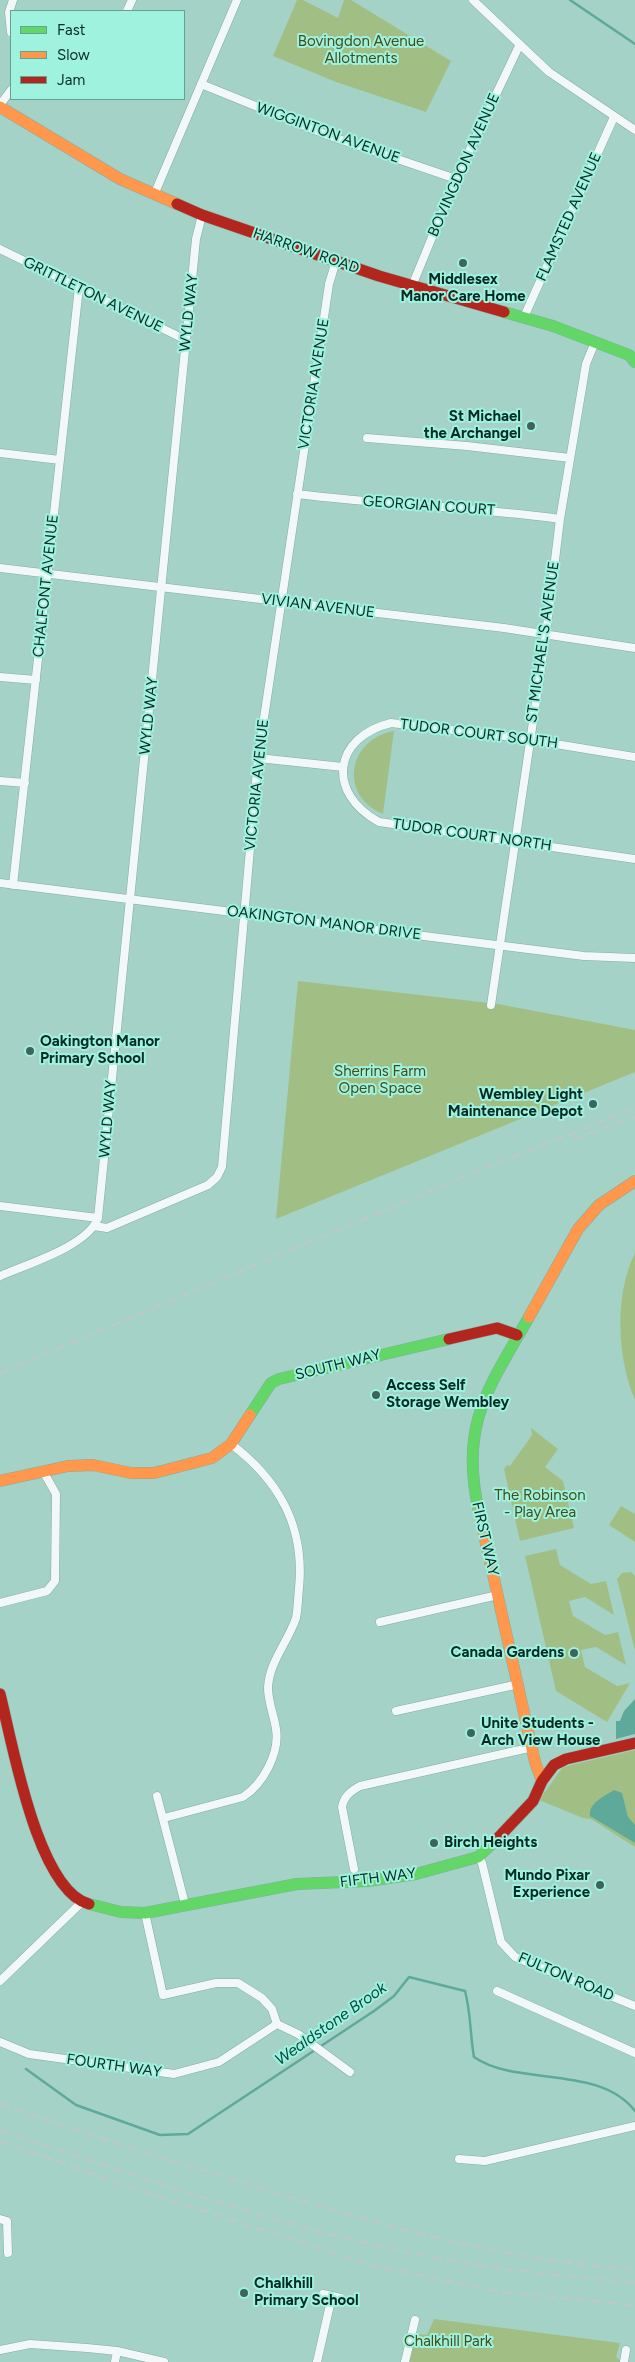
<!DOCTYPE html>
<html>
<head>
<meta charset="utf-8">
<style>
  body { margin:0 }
  #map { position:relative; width:635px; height:2362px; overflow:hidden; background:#a4d2c7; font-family:Figtree,sans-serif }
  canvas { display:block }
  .legend { position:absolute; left:10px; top:10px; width:175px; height:90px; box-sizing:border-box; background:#9ef2de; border:1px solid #61a294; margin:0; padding:6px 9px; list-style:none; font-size:15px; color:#062b24 }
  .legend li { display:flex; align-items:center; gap:10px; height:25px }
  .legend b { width:25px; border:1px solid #61a294 }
</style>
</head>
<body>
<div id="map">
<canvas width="635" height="2362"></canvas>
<ul class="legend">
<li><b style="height:6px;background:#63d668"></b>Fast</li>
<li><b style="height:6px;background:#ff974d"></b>Slow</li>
<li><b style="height:6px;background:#b3261e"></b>Jam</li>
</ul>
</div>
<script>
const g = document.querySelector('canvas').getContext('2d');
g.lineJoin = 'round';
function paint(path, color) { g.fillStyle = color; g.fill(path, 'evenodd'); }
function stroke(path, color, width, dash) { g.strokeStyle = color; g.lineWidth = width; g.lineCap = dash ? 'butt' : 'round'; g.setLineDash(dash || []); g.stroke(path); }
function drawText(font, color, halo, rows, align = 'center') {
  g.font = font + ' Figtree,sans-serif'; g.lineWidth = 4; g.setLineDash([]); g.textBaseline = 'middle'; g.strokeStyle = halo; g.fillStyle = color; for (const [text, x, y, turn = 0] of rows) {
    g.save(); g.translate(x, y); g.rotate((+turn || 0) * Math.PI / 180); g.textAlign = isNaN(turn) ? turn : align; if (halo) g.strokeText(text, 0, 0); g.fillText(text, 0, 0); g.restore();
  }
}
paint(new Path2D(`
  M297,0H303L338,18L344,0H351L451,61L426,112L336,82L273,56Z
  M394,731L383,814C338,795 348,739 394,731Z
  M298,981L498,1004L635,1030V1072L276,1219Z
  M635,1253V1400C617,1358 614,1295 635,1253Z
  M531,1428L558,1449L545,1467L563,1481L574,1528L520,1541L504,1469L507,1465L510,1466L532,1435Z
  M621,1506L635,1514V1542L609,1525Z
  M556,1549L560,1565L591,1584L606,1581L614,1615L585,1597L569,1601L573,1616L605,1635L618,1632L626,1665L596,1647L581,1650L585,1667L617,1686L630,1683L607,1722L556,1691L525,1556Z
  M631,1572L635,1576V1651L617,1579L622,1573Z
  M635,1750V1847L591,1819L583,1818L539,1800L563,1767Z
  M434,2319L620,2343L616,2357L622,2362H409L416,2337L420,2334L427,2335Z`), '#a1bf85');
paint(new Path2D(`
  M635,1699V1734L616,1739V1721H620L624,1711Z
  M614,1790L622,1793L628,1817L635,1825V1843L590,1816C588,1803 605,1796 614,1790Z`), '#5fa99a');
stroke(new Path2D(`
  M570,0L635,44
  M26,2069L76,2105L160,2135L188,2134L374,2011L394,1996L409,1977L465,1991C471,2013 470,2035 474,2057C517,2087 599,2064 635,2111`), '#5fa99a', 2.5);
const street = new Path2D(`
  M473,0L549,72L635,130
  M127,11L132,0
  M11,32L9,12L13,0
  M201,84L327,135L456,179
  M0,105L11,90
  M154,195L237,0
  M0,249L186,340
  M412,286L456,179L519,46
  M524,317L614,117
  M367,438L467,446L570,458
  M0,453L60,460
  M297,494C385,505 473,507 560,519
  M0,568L504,628L635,648
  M0,677L36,680
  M635,757L513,737L391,723C333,737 326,793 379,822L635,859
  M258,758L343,767
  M0,781L25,783
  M0,883L584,956L635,958
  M13,885L79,287
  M491,1005L546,634L560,519L586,364L595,342
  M0,1206L98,1218
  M94,1226L107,1228L208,1185L217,1177L222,1167L258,758L316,371L329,284L336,261
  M0,1276C27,1264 88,1246 98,1218L186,340L196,239L202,215
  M0,1603L47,1591L55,1581L56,1494L43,1471
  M380,1622L498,1595
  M396,1711L519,1684
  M157,1796L185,1904
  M164,1818L243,1797C263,1784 280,1753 276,1729C274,1715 268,1702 268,1688C269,1662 288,1642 296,1618C298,1608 298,1597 299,1588C305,1527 280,1481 231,1444
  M478,1857L482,1863L501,1942L515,1957L635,2006
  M354,1869L342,1807C344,1796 351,1791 360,1786L533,1747
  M145,1913L163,1995L216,1983H238L262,1998L272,2009L277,2024L298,2034L350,2072
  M0,1981L82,1902
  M497,1991L635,2053
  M0,2042L29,2054L174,2074L219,2062L277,2024
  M459,2159L485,2161L635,2126
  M0,2219L7,2221L8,2253
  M323,2294L341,2298
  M0,2350L30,2344L87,2348L117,2351L164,2362
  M115,2362L117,2351
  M317,2362L332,2296
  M405,2362L415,2320
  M624,2362L626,2350`);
const fast = new Path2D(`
  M504,312L553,326L629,355L635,362
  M250,1415L271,1383L279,1379L449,1339
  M479,1512C459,1425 488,1389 529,1317
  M89,1904L121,1912L145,1913L297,1884L368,1881L416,1874L478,1857L497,1839`);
const slow = new Path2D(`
  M0,107L120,179L177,204
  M529,1317L578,1229L599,1205L635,1181
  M0,1481L68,1466L93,1465L131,1473H154L212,1458L231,1444L250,1415
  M479,1512L535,1762L542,1781`);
const jam = new Path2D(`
  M177,204L202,215L379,276L504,312
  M449,1339L497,1328L517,1335
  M0,1694C12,1741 37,1890 89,1904
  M497,1839L533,1801L542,1781L554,1765L566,1759L635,1743`);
stroke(street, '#86aba3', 9);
stroke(fast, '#86aba3', 12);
stroke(slow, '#86aba3', 12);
stroke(jam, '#86aba3', 12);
stroke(street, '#f1f8f7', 8);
stroke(fast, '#63d668', 11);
stroke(slow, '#ff974d', 11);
stroke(jam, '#b3261e', 11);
stroke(new Path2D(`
  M574,1139L635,1117
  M0,1373L475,1172L635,1108
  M0,2103C79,2133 160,2157 241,2182C369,2221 500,2261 635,2269
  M0,2130C104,2165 208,2201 314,2230C417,2258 528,2275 635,2282
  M0,2141L136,2189L371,2265L500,2292L635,2305`), '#bccac6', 2.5, [10, 5]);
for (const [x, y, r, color] of [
  [463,263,5,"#3d655d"],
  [531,426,5,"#3d655d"],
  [30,1051,5,"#3d655d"],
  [593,1104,5,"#3d655d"],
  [376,1395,5,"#3d655d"],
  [574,1653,5,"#3d655d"],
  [471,1733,5,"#3d655d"],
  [434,1843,5,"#3d655d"],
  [600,1885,5,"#3d655d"],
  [244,2293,5,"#3d655d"]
]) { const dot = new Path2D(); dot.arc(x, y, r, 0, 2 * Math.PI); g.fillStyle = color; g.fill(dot); stroke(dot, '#9ef2de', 2); }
drawText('15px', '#444c1b', '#9ef2de', [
  ["Bovingdon Avenue",361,42],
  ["Allotments",361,59],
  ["Sherrins Farm",380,1072],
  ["Open Space",380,1089],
  ["The Robinson",540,1496],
  ["- Play Area",540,1513],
  ["Chalkhill Park",448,2342]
]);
drawText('15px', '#062b24', '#9ef2de', [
  ["WIGGINTON AVENUE",328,133,20],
  ["BOVINGDON AVENUE",464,165,-66],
  ["FLAMSTED AVENUE",569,217,-66],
  ["HARROW ROAD",306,251,19],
  ["GRITTLETON AVENUE",93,295,26],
  ["WYLD WAY",189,313,-84],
  ["VICTORIA AVENUE",314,384,-81],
  ["GEORGIAN COURT",429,506,4],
  ["CHALFONT AVENUE",46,586,-84],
  ["VIVIAN AVENUE",318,606,7],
  ["ST MICHAEL'S AVENUE",543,642,-82],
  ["WYLD WAY",149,716,-84],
  ["TUDOR COURT SOUTH",479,734,7],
  ["VICTORIA AVENUE",257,785,-84],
  ["TUDOR COURT NORTH",472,835,8],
  ["OAKINGTON MANOR DRIVE",324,923,7],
  ["WYLD WAY",108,1119,-85],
  ["SOUTH WAY",338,1365,-14],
  ["FIRST WAY",485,1539,77],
  ["FIFTH WAY",378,1878,-7],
  ["FULTON ROAD",566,1977,23],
  ["FOURTH WAY",114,2066,8]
]);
drawText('bold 15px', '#062b24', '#9ef2de', [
  ["Middlesex",463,280,"center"],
  ["Manor Care Home",463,297,"center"],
  ["St Michael",521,417,"right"],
  ["the Archangel",521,434,"right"],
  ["Oakington Manor",40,1042],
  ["Primary School",40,1059],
  ["Wembley Light",583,1095,"right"],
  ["Maintenance Depot",583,1112,"right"],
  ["Access Self",386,1386],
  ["Storage Wembley",386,1403],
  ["Canada Gardens",564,1653,"right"],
  ["Unite Students -",481,1724],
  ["Arch View House",481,1741],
  ["Birch Heights",444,1843],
  ["Mundo Pixar",590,1876,"right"],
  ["Experience",590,1893,"right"],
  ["Chalkhill",254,2284],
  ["Primary School",254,2301]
], 'left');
drawText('italic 16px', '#004e41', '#9ef2de', [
  ["Wealdstone Brook",331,2024,-35]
]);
</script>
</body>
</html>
